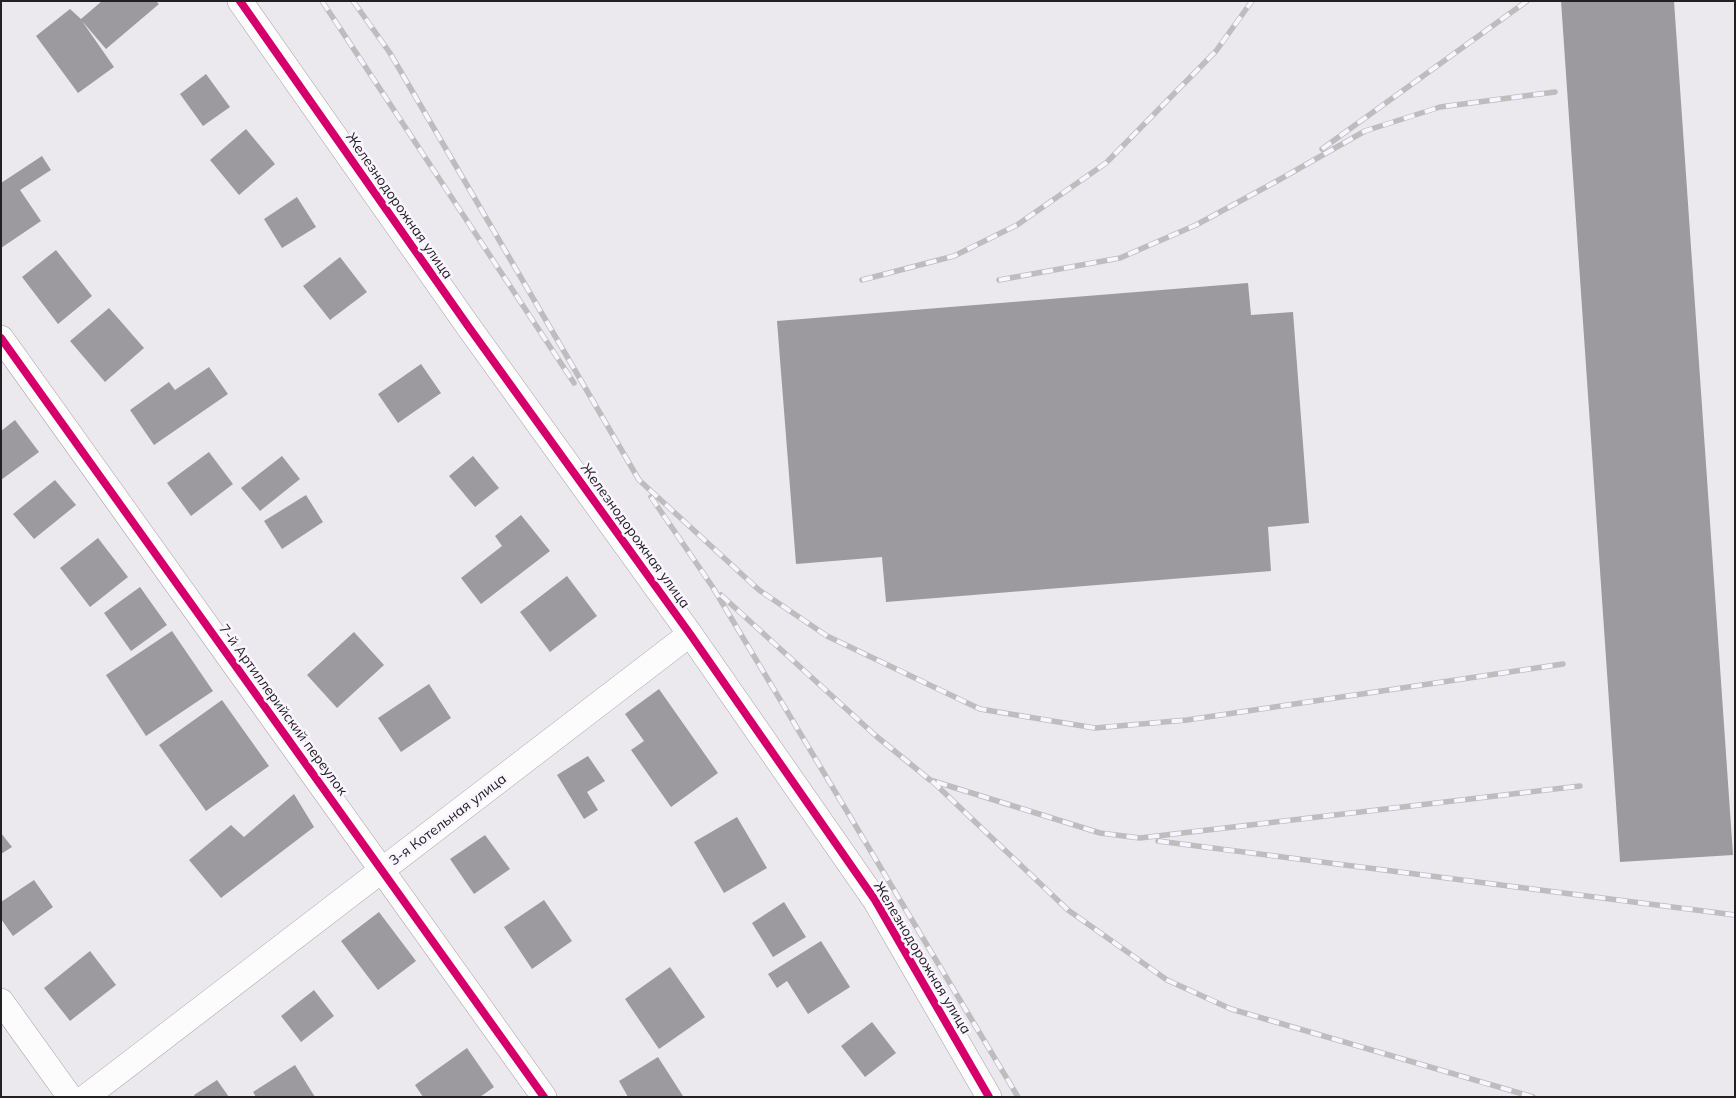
<!DOCTYPE html>
<html>
<head>
<meta charset="utf-8">
<style>
  body { margin:0 }
  #map { position:relative; width:1736px; height:1098px; overflow:hidden; background:#ece9ee; font-family:Mulish,sans-serif }
  canvas { display:block }
  .frame { position:absolute; inset:0; border:2px solid #222023; pointer-events:none }
</style>
</head>
<body>
<div id="map">
<canvas width="1736" height="1098"></canvas>
<div class="frame"></div>
</div>
<script>
const g = document.querySelector('canvas').getContext('2d');
g.lineJoin = 'round';
function paint(path, color) { g.fillStyle = color; g.fill(path, 'evenodd'); }
function stroke(path, color, width, dash) { g.strokeStyle = color; g.lineWidth = width; g.lineCap = dash ? 'butt' : 'round'; g.setLineDash(dash || []); g.stroke(path); }
function drawText(font, color, halo, rows, align = 'center') {
  g.font = font + ' Mulish,sans-serif'; g.lineWidth = 5; g.setLineDash([]); g.textBaseline = 'middle'; g.strokeStyle = halo; g.fillStyle = color; for (const [text, x, y, turn = 0] of rows) {
    g.save(); g.translate(x, y); g.rotate((+turn || 0) * Math.PI / 180); g.textAlign = isNaN(turn) ? turn : align; if (halo) g.strokeText(text, 0, 0); g.fillText(text, 0, 0); g.restore();
  }
}
paint(new Path2D(`
  M102,1H156L159,4L106,49L82,21L114,67L78,93L36,36L70,9L81,19Z
  M1561,1H1674L1733,855L1620,862Z
  M206,74L230,107L203,126L180,94Z
  M246,129L275,164L239,195L210,160Z
  M42,156L51,170L20,190L41,221L1,248V183Z
  M297,197L316,227L282,248L264,219Z
  M56,250L92,296L58,324L22,277Z
  M340,257L367,292L330,320L303,286Z
  M1248,283L1251,315L1293,312L1309,523L1268,527L1271,571L886,602L882,557L796,564L777,321Z
  M109,308L144,348L105,382L70,341Z
  M421,364L441,393L398,423L378,394Z
  M209,367L228,394L154,445L130,410L169,382L175,390Z
  M15,420L39,452L1,480V431Z
  M209,452L233,484L191,516L167,483Z
  M282,456L300,479L260,511L241,488Z
  M473,456L499,488L475,507L449,476Z
  M55,480L76,505L34,539L13,514Z
  M306,495L323,522L282,549L264,521Z
  M521,515L550,551L481,604L461,578L502,546L495,536Z
  M98,538L128,577L90,607L60,568Z
  M567,576L597,616L550,652L520,612Z
  M140,587L167,625L131,651L104,613Z
  M172,631L213,691L146,736L106,675Z
  M354,632L384,665L337,708L307,675Z
  M429,684L451,718L401,752L378,718Z
  M659,689L718,773L671,807L631,750L644,741L625,714Z
  M222,700L269,766L206,811L159,745Z
  M588,756L605,781L587,792L598,810L584,819L557,775Z
  M294,794L314,827L221,898L189,860L231,825L244,837Z
  M737,817L767,868L724,893L694,842Z
  M1,833L12,847L1,854Z
  M485,835L510,869L474,894L450,859Z
  M34,880L53,907L13,936L1,919V902Z
  M544,900L572,941L532,969L504,927Z
  M784,902L806,937L773,957L752,923Z
  M379,912L416,961L378,990L341,941Z
  M821,941L850,987L808,1014L787,981L777,988L768,974Z
  M90,951L116,985L70,1021L44,988Z
  M670,967L705,1017L659,1049L625,999Z
  M314,990L334,1016L301,1042L281,1016Z
  M872,1022L896,1053L865,1077L841,1046Z
  M467,1048L494,1087L480,1097H423L415,1085Z
  M658,1057L683,1096L628,1097L619,1081Z
  M295,1065L315,1097H256L253,1092Z
  M217,1080L229,1097H195L194,1095Z`), '#9c9a9e');
const street = new Path2D(`
  M240,1L468,326L690,634L875,900L989,1097
  M1,338L544,1097
  M1,1001L70,1097
  M86,1097L690,634`);
stroke(street, '#a3a0a4', 26);
stroke(street, '#fcfcfc', 25);
const rail = new Path2D(`
  M322,1L574,383
  M353,1L390,53L639,480L759,590L827,636L980,709L1095,728L1187,720L1563,664
  M1322,149L1527,1
  M862,280L954,256L1017,225L1106,163L1216,51L1252,1
  M999,280L1120,258L1196,225L1277,181L1365,131L1440,107L1555,92
  M651,497L712,586L1018,1097
  M721,595L876,736L930,780L1100,833L1140,838L1580,786
  M932,781L1068,910L1167,980L1231,1009L1533,1097
  M1158,841L1735,915`);
stroke(rail, '#bdbdbe', 5.5);
stroke(rail, '#faf4fe', 4, [11]);
stroke(new Path2D(`
  M240,1L468,326L690,634L875,900L989,1097
  M1,338L544,1097`), '#d6006c', 8);
drawText('14px', '#222023', '#faf4fe', [
  ["Железнодорожная улица",399,206,55],
  ["Железнодорожная улица",635,536,54],
  ["7-й Артиллерийский переулок",283,710,54],
  ["3-я Котельная улица",448,820,-37],
  ["Железнодорожная улица",922,958,59]
]);
</script>
</body>
</html>
